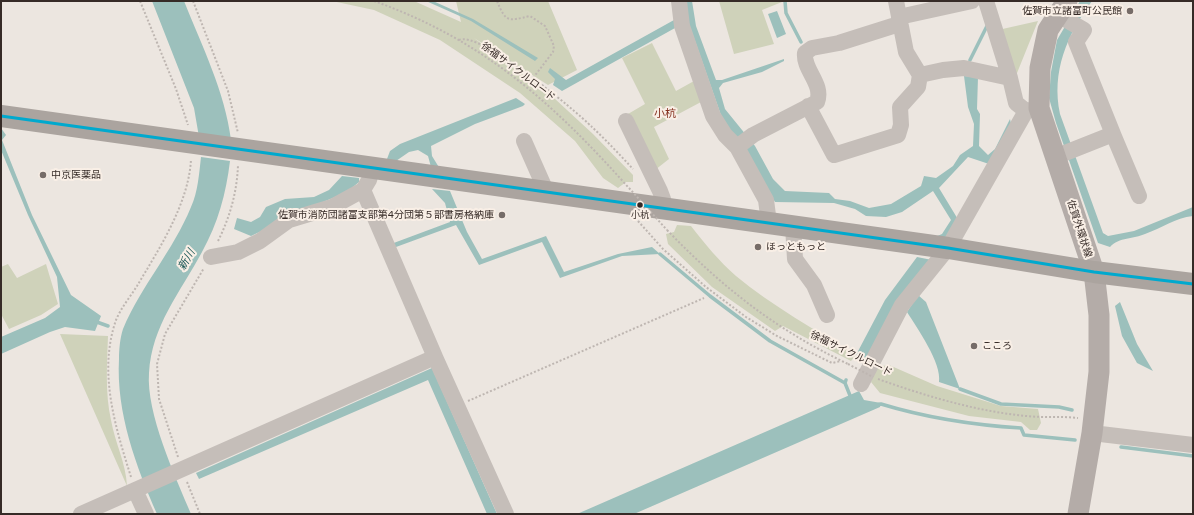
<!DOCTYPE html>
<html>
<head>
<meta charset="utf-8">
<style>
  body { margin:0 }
  #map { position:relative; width:1194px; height:515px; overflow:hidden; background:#ece6e0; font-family:"Varela Round",sans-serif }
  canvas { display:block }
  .frame { position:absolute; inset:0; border:2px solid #362b27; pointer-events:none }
</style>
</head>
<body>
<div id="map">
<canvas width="1194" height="515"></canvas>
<div class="frame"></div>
</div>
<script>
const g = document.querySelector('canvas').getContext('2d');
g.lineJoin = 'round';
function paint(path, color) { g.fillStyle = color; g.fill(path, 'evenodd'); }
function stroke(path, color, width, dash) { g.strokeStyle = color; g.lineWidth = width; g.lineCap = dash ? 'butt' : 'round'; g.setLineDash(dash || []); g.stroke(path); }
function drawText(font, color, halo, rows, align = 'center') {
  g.font = font + ' "Varela Round","Noto Sans JP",sans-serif'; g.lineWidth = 4; g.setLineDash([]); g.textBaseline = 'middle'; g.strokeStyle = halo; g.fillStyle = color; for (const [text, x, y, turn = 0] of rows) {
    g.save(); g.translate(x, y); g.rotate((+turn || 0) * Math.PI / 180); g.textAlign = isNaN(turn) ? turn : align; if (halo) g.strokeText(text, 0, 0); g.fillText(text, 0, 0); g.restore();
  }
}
paint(new Path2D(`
  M332,1H414L461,22L456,1H548L577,70L548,85L474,38L554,98L593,134L633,175V182H626L618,188L603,178L575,141L520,93L440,40L374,10Z
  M719,1H782V2L762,10L774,44L734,54Z
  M1038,21L1015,78L998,30Z
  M652,43L676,91L694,81L701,102L654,127L669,159L655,170L628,114L645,104L622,58Z
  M677,225L691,226C705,244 719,261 736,276C772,306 816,330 856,355L851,361L783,326L775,331L712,287L668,244L666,234L674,232Z
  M8,264L17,278L46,264L58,304L41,315L9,329L1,314V267Z
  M60,334L108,336C107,364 105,393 111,420C115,443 126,463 127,486Z
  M889,365L937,386L1001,406L1038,409L1041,423L1037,430H1030L1021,422L969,416L880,393L871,382L876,367Z`), '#cfd2ba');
paint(new Path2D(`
  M152,1H184C202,46 225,92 231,140L199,137L194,108Z
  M426,1H433L473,19L538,58L535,61L471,21Z
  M685,1H692L696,26L716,80H722L784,59V61L762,72L723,83L719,88L725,109L755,146L773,179L785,191L829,193L835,199L850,201L869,208L891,204L921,186L924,176L936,178L953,166L960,155L973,146L974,124L968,107L964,76L978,77L977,109L980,114L979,146L988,155L995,149L1010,119L1012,128L992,165L968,157L939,188L959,221L947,239L935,237L942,234L951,220L933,191L902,212L886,217L866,216L855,209L834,203L775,202L752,163L723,121L688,21Z
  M1080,1H1092C1067,35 1051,72 1060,114L1103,233L1108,236L1134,231L1193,207V216C1175,218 1162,228 1145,234C1134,239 1119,237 1110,247L1098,243L1056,123L1049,98L1051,72L1057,40Z
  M777,11L786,34L777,38L768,14Z
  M674,20L675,28L562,91L553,85L555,79L548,72L550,68L566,80Z
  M516,98L525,104L523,106L475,124L431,146L432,156L440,169L431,167L428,156L418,150L409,152L396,161L387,159L390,151L400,144Z
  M1,128L6,135L2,140L32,215L71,295L101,316L95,331L65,327L50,332L1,354V337L45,318L60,307L57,277L28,215L1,150Z
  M201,157L230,161C226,194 218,223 202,252C180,293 152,325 149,373C146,413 175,476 191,514H157C136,466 116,413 119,359C119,350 120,338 123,329C141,286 173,251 191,207C198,192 199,174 201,157Z
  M342,176L359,178V182L347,192L316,205L251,236L234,229L237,218L251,222L260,217L266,207L285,199L314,197L329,190Z
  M432,189L450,191L467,232L482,259L546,236L564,272L618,254L652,247L660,254L622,256L560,278L542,242L479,265L456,225L396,247L391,244L450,222L445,203Z
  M917,257L932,260L866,360L856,355L885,300Z
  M918,295L926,302L960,389L939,382C942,363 917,328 907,312Z
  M1120,302L1137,344L1153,371L1137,363L1122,336L1115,306Z
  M432,368L497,514H487L428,380L199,479L196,473Z
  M859,391L864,400L881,403L880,407L634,514H607L606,513L577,514Z`), '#9cc0bc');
stroke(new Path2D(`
  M785,1L786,13L801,42
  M970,60L988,24
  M660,254L710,296L770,341L845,383
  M94,321L108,326
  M846,380L845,383L851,398
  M960,389L1001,404L1059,407L1072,410
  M876,405L881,404C927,418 973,425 1021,428L1024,435L1075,440
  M1121,447L1193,456`), '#9cc0bc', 3.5);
stroke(new Path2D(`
  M140,1L176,89L188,125
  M193,1L228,91L238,133
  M374,1C483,40 552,102 628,187
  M497,1C506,23 508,21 530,16L545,26L554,46L553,52L533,78
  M459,40C479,30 575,110 592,127C606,140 620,155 633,169
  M638,221L663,249L706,287L746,317L777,336L832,363L841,361
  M667,230C723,288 775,329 848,364
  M218,241C230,217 237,192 238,165
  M878,379C926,396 975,411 1026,416C1044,418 1061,416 1078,418
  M468,401L704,298
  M178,457L159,399L157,364L165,334L204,268
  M131,477C115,426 98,372 116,320C121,308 130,297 137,286C159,249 189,203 191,159
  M187,482L200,514`), '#beb6b1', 2, [2, 2]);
stroke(new Path2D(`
  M679,1L682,26L713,116L725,135L737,147L766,200L769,223
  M896,1L906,52L920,75L943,70L964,68L1010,78L1016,103L1026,111
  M986,1L1010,78
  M1058,15L1084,30L1076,42L1113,134
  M899,17L972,1
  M808,106L834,155L898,135L901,125L900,107L918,87L920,75
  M626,121L660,191L663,199L661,208
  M524,141L543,184V191
  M737,147L753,135L817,102C824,84 803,70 805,53L812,48L839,43L899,24
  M1055,157L1113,134L1139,196
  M793,226L795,259L814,285L827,315
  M211,257L238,252L260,241L289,220L332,207L363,190
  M435,357L506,514
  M861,384L902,305L948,248L1026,111L1039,108
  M1092,433L1193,445
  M135,490L146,514
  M81,514L435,357L363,190L369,180L373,167`), '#c5beb9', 16);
stroke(new Path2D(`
  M1067,1L1048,30L1040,68L1039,108L1094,272L1099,315V372L1092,433L1078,514`), '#b4aca8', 21);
stroke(new Path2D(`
  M1,116L948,248L1094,272L1193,284`), '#aba49f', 22);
stroke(new Path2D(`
  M629,188L667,230
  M848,364L873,377`), '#beb6b1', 2, [2, 2]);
stroke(new Path2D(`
  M1,116L948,248L1094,272L1193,284`), '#00a9ce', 3);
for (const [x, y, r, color] of [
  [1130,11,4,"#766c68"],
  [43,175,4,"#766c68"],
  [640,205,3.5,"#362b27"],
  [502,215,4,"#766c68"],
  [758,247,4,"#766c68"],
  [974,346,4,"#766c68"]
]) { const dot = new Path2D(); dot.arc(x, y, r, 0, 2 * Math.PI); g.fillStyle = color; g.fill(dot); stroke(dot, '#f9efe6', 1.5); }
drawText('9px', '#362b27', '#f9efe6', [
  ["小杭",640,216]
]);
drawText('10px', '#362b27', '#f9efe6', [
  ["佐賀市立諸富町公民館",1122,11,"right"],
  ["中京医薬品",51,175],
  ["佐賀市消防団諸富支部第4分団第５部書房格納庫",494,215,"right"],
  ["ほっともっと",766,247],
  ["こころ",982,346]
], 'left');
drawText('10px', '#362b27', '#f9efe6', [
  ["徐福サイクルロード",518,72,37],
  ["佐賀外環状線",1079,229,72],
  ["徐福サイクルロード",851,354,26]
]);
drawText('11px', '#85301f', '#f9efe6', [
  ["小杭",665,114]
]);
drawText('italic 11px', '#1c5857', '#f9efe6', [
  ["新川",187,260,-60]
]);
</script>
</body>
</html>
